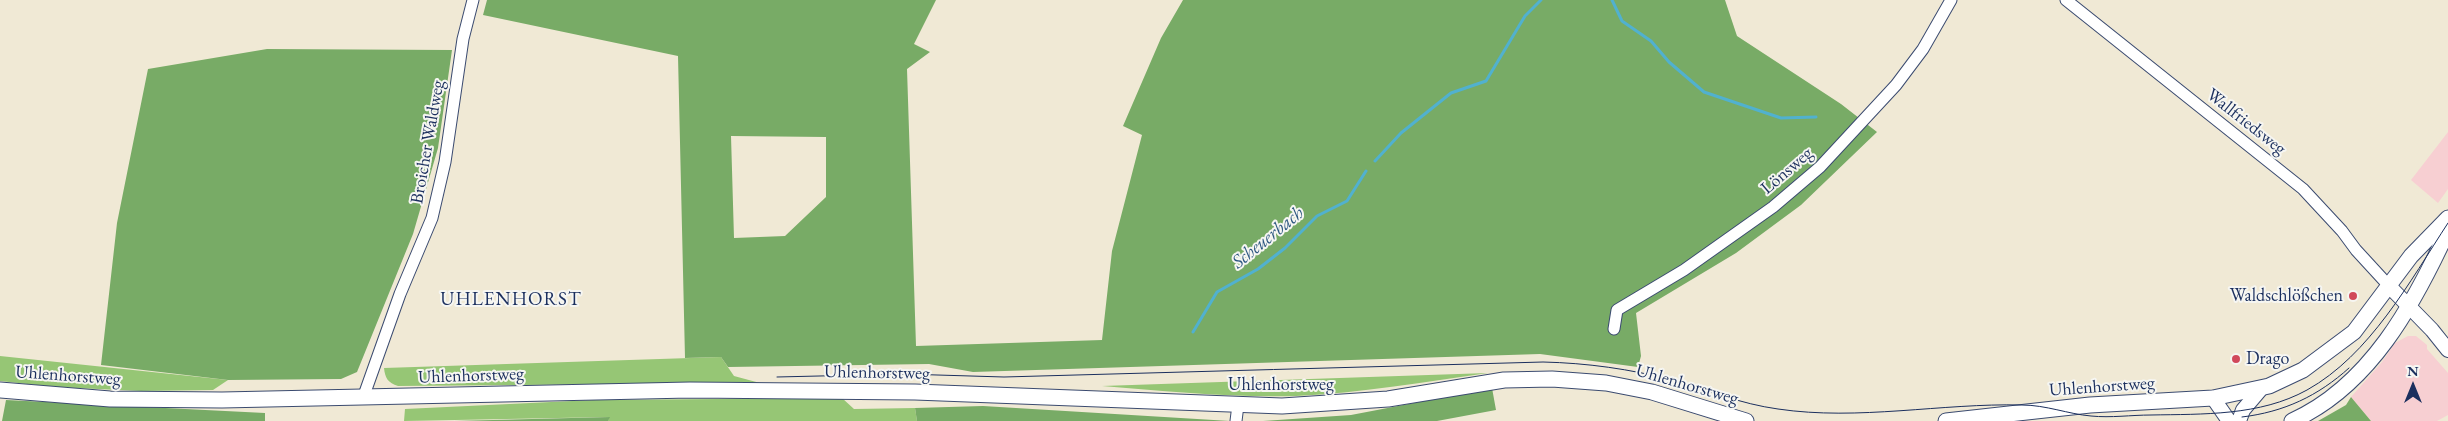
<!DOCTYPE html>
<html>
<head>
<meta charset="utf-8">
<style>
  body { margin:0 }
  #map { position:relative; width:2448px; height:421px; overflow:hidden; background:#f0e9d5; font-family:"EB Garamond",serif }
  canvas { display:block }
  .north { position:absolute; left:2388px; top:361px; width:50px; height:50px; -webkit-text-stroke:4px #f6f6f2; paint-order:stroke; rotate:0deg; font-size:14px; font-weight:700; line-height:20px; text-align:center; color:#1b2f5e }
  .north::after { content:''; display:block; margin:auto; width:18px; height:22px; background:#1b2f5e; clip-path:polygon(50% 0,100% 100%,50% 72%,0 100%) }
</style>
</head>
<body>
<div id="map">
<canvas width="2448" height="421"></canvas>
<div class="north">N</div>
</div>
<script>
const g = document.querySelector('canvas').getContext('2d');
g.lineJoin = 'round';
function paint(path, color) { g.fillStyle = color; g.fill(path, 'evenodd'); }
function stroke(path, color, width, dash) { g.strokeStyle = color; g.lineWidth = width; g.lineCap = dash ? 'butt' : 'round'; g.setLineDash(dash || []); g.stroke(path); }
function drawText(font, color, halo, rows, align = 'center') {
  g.font = font + ' "EB Garamond",serif'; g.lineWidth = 4; g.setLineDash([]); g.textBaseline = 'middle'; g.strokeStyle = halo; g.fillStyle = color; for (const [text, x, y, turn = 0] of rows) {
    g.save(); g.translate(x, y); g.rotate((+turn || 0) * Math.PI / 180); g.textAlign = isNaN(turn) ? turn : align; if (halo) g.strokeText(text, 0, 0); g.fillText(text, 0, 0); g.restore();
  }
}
paint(new Path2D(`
  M2448,132V189L2438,203L2411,180Z
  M2408,336H2416L2427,345V349L2448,373V415L2437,421H2371L2351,397L2382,362L2395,343Z`), '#f7cfd2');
paint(new Path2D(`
  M0,356L228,380L213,390L141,391L55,387L0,381Z
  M721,357L734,376L760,383L398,386C388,383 385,378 384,368Z
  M1488,373C1424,382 1360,393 1296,396C1231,398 1166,391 1102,386Z
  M842,398L854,409L915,408L917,421H608L609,417L404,421L405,409L593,400Z`), '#96c675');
paint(new Path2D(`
  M487,0H936L914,44L930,52L907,69L916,346L1102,340L1112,251L1142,135L1123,126L1161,38L1183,0H1725L1737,36L1841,104L1877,132L1801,205L1736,253L1636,313L1641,356L1638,367L1540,354L973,372L929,364L728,367L721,357L685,358L678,56L483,15ZM731,136L826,137V197L785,236L734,238Z
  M267,49L452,50L438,148L413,234L357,372L341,379L228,380L101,365L117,223L148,69Z
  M1492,388L1496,410L1437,421H1263L1351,415Z
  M2351,397L2371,421H2318L2346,405Z
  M6,400L265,413V421H2Z
  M983,406L1230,421H917L915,408Z
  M610,417L608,421H454Z`), '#78ab66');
stroke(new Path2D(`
  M1612,0L1622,21L1651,41L1669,62L1704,92L1781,118L1816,117
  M1375,161L1401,133L1451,93L1486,81L1525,16L1541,0
  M1193,332L1217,292L1258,269L1285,248L1317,216L1347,201L1366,171`), '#51b1cf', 3);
const minor = new Path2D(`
  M2066,0L2303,189L2342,231L2356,250L2390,287
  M1614,329L1617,310L1684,270L1773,207L1820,167L1896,85L1923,49L1951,0
  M363,398L400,294L432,218L445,162L463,39L473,0
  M1236,421L1238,405`);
const tertiary = new Path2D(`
  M2390,287L2432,330L2448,350
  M2213,398L2229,421
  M2239,421L2243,410L2260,390`);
const secondary = new Path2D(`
  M0,390L110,399L222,400L690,390L915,392L1282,406L1388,399L1504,380L1552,379L1606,383L1652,392L1746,421
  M1946,421L2090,405L2213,398L2269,386L2303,370L2354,332L2411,256L2448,218
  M2292,421C2370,386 2414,304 2448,230`);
stroke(minor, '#3b4b70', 13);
stroke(tertiary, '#3b4b70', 16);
stroke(secondary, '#3b4b70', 17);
stroke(minor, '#fff', 11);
stroke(tertiary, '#fff', 14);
stroke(secondary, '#fff', 15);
stroke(new Path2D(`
  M777,377L904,374L1004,377L1543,362C1587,363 1630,369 1672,380C1707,390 1741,404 1778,409C1859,421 1941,403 2022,405C2046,405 2068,414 2091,416C2111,418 2131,415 2151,415C2203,414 2260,416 2307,390C2370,355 2410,281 2448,223
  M2242,417C2284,412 2318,396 2349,368`), '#1b2f5e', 1);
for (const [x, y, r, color] of [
  [2353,296,5,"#d1495b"],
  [2236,359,5,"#d1495b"]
]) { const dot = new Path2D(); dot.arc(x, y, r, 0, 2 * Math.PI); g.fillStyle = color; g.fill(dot); stroke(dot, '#f6f6f2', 2); }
drawText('18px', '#1b2f5e', '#f6f6f2', [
  ["Wallfriedsweg",2246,122,38],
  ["Broicher Waldweg",428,142,-80],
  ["Lönsweg",1787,171,-41],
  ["Uhlenhorstweg",877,373,1],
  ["Uhlenhorstweg",68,376,4],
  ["Uhlenhorstweg",471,376,-2],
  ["Uhlenhorstweg",1281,385],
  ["Uhlenhorstweg",1687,385,16],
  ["Uhlenhorstweg",2102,387,-4]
]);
drawText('18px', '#1b2f5e', '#f6f6f2', [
  ["Waldschlößchen",2343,296],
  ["Drago",2246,359,"left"]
], 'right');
drawText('italic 19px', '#2b5680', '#f6f6f2', [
  ["Scheuerbach",1268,238,-39]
]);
g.letterSpacing = '1px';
drawText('19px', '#1b2f5e', '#f6f6f2', [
  ["UHLENHORST",511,300]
]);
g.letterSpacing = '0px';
</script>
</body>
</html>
